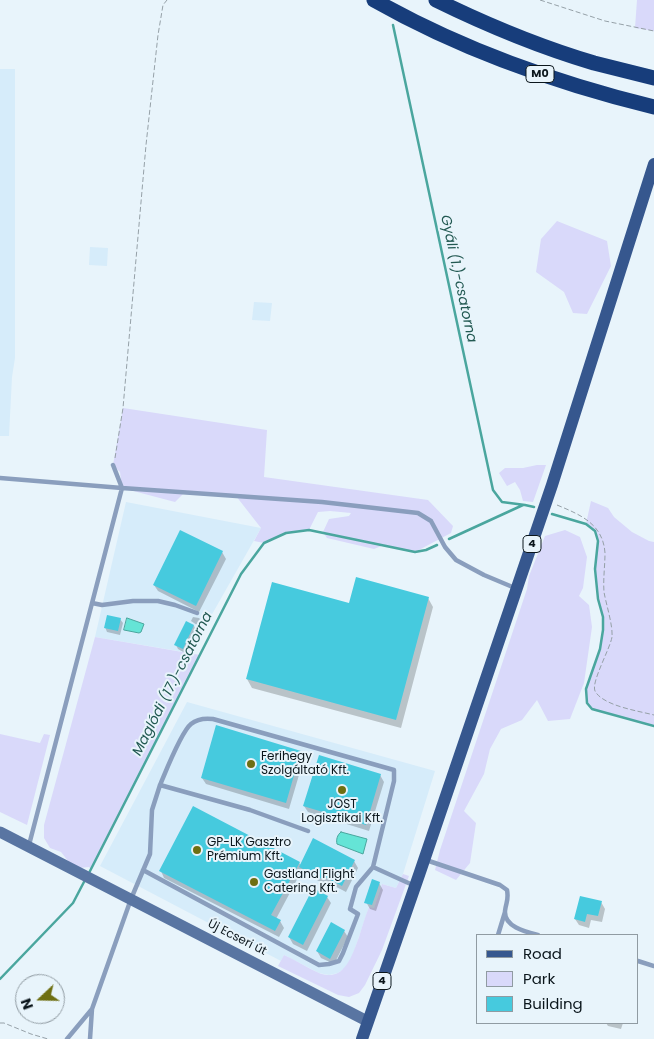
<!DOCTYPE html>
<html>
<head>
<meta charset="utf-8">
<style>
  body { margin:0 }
  #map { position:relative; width:654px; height:1039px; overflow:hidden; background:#e8f4fb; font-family:Poppins,sans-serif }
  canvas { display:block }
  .legend { position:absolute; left:476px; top:934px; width:162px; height:90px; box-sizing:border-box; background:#e8f4fb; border:1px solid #909ba2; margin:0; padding:6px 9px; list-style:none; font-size:15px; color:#0b161c }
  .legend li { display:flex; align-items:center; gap:10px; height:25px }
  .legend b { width:25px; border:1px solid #909ba2 }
  .north { position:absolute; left:15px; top:974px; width:50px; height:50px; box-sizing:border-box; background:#e8f4fb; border:1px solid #909ba2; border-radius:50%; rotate:249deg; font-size:14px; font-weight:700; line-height:20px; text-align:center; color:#0b161c }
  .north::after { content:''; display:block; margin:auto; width:18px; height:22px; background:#6e6f12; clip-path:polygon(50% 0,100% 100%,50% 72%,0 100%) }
</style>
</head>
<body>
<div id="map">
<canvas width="654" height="1039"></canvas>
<ul class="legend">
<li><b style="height:6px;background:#36578e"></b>Road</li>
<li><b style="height:14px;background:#d9d9fa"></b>Park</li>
<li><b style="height:14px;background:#46cade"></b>Building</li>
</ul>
<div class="north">N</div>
</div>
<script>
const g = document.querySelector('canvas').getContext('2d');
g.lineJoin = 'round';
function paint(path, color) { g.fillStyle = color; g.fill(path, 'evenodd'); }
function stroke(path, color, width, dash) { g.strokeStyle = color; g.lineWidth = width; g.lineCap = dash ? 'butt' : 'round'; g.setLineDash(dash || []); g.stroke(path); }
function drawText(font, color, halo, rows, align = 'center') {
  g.font = font + ' Poppins,sans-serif'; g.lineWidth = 4; g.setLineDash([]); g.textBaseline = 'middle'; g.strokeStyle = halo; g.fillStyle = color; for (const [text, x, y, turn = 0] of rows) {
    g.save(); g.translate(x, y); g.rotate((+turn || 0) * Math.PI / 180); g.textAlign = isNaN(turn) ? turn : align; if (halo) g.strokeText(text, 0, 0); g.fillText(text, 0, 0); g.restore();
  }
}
paint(new Path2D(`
  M0,69H15V358L12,377L9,436H0Z
  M90,247L108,248L107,266L89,265Z
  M254,302L272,303L270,321L252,320Z
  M126,502L261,528L190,653L95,637Z
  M187,702L435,771L403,874L396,888L382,884L374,909L369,907L351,960L345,968L338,973L329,975L319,973L284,955L281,961L100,866Z`), '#d6ecfa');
paint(new Path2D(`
  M637,0H654V31L635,28Z
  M557,221L607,241L611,266L587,314L573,313L564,292L536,272L541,239Z
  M123,408L267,430L264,477L428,500L453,526L451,533L415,552L384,545L374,549L327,538L323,532L329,519L349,516L351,513L330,511L318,512L309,530L286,533L264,543L254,541L261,528L236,496L185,492L175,502L122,488L120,472L113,465Z
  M537,465H546L533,502L523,501L520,490L515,482L507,486L499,473L505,468H523Z
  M591,501L608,508L614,517L632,532L649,541L654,542V726L592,709L587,703L586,689L600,649L603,630V617L598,599L595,569L598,541L595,531L586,524Z
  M565,530L580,537L587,557L583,588L579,596L589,605L592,627L584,683L570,719L548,721L537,700L522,720L501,729L490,749L484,774L464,811L476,823L470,863L456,880L435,870L440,850L527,589L529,576L545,536Z
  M95,637L200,655L91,869L89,867L79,868L68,861L61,852L50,848L44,838V825Z
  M0,734L40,743L44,734L50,735L27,825L0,812Z
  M403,874L409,876L382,950L365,985L359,993L349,997L338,995L278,966L284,955C296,960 307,968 319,973C345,983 352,955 359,937C362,927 365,917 369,907L374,908L382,884L396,888Z`), '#d9d9fa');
const water = new Path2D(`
  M127,618L144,624L141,632L139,633L124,630Z
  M341,832L367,839L363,854L337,844C336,840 337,835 341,832Z`);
paint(water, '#65e4d6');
stroke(water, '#4aa69e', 1);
paint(new Path2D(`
  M222,552L226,559L199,612L158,591L154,585Z
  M428,598L433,607L401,728L252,688L247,679L350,604Z
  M193,617L199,618L200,619L197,625L191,621Z
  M120,619L123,623L120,635L107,632L105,627Z
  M186,623L194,626L196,630L185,653L178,649L176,645Z
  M300,752L304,758L289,809L206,784L202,778Z
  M380,775L384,782L369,831L308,812L304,806Z
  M314,840L354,861L358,868L346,892L327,882L326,885L304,873L302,870L276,919L280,921L284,928L279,937L164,878L161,871L299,863L301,865Z
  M379,883L383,890L376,911L370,909L366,902Z
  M327,897L331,903L307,951L293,944L289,937Z
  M601,902L605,909L602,922L591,920L589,928L579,925L575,919Z
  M344,931L348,937L334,964L321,958L317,951Z
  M606,1023H623L621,1029L608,1026Z`), '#0003');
stroke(new Path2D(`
  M393,25L493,490L502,502L525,505L534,507
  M552,514L586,524L595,531L598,541L595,569L598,599L603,617V630L600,649L586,689L587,703L592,709L654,726
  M449,539L523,505
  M89,873L241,574L264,543L286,533L309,530L415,552L426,550L437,545
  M0,979L73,903L85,880`), '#4aa69e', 2.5);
paint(new Path2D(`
  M180,530L223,551L196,606L153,585Z
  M356,577L429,597L396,720L246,679L272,582L349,603Z
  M107,615L121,618L118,631L104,628Z
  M186,621L194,625L183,649L174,645Z
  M216,725L301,751L286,803L201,778Z
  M319,755L381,774L366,825L303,806Z
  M193,806L300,862L271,915L281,920L275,931L159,871Z
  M313,838L355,860L342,886L323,876L322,879L299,867Z
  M372,879L380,882L372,905L364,903Z
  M313,888L328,896L303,945L288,937Z
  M580,896L602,901L598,916L587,914L585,922L574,919Z
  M331,922L345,930L330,959L316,951Z`), '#46cade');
stroke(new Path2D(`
  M540,0L605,21L654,31
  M115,458L123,408L146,145L158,35L163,5L167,0
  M557,505C581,515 603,524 605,553C605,566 603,579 604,592C606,604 613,625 612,637C610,649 591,682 595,691C603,706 639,711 654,715
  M0,1023H4L31,1034L48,1039`), '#95a0a7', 1, [5, 2.5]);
stroke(new Path2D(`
  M0,478L122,488L322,502L418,513L431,521L445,547L456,560L484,575L515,588
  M92,603L102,605L133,601H158L175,605L197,613
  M160,785C166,771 181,732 191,724C197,719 205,718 213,719L394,770V781L373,867L415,886
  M29,845L122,488L113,465
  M426,860L500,885L507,890C509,900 506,902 505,911C504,927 526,932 538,935
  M143,870L319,965L329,964L339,961L343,953L358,914L350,909L356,887L373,867
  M498,935L505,912
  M638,961L654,966
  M67,1039L92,1009
  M90,1039L92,1009L131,899L150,854L152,810L160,785L250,810L308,831`), '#8a9ebd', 4.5);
stroke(new Path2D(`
  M0,832L367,1021`), '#5975a2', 11);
stroke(new Path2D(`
  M362,1039L419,875L552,485L654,164`), '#36578e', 12);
stroke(new Path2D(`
  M374,0C462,50 556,83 654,107
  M436,0C487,25 540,47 594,63C614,68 634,73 654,78`), '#173d7b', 15);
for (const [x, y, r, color] of [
  [251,764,5,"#6e6f12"],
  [342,790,5,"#6e6f12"],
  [197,850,5,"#6e6f12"],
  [254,882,5,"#6e6f12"]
]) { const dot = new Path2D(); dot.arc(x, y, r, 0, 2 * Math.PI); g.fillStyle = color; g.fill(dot); stroke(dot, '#e8f4fb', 2); }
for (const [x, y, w] of [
  [540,74,28],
  [532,544,18],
  [382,981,18]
]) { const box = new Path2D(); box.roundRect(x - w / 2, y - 8.5, w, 17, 4); g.fillStyle = '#e8f4fb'; g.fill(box); stroke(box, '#0b161c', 1); }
drawText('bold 11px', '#0b161c', null, [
  ["M0",540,74],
  ["4",532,544],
  ["4",382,981]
]);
drawText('12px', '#0b161c', '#e8f4fb', [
  ["Ferihegy",261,757],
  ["Szolgáltató Kft.",261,771],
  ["JOST",342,805,"center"],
  ["Logisztikai Kft.",342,819,"center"],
  ["GP-LK Gasztro",207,843],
  ["Prémium Kft.",207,857],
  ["Gastland Flight",264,875],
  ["Catering Kft.",264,889]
], 'left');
drawText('12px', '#0b161c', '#e8f4fb', [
  ["Új Ecseri út",237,938,27]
]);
drawText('italic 14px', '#225952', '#e8f4fb', [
  ["Gyáli (1.)-csatorna",458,279,78],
  ["Maglódi (17.)-csatorna",173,684,-63]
]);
</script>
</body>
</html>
